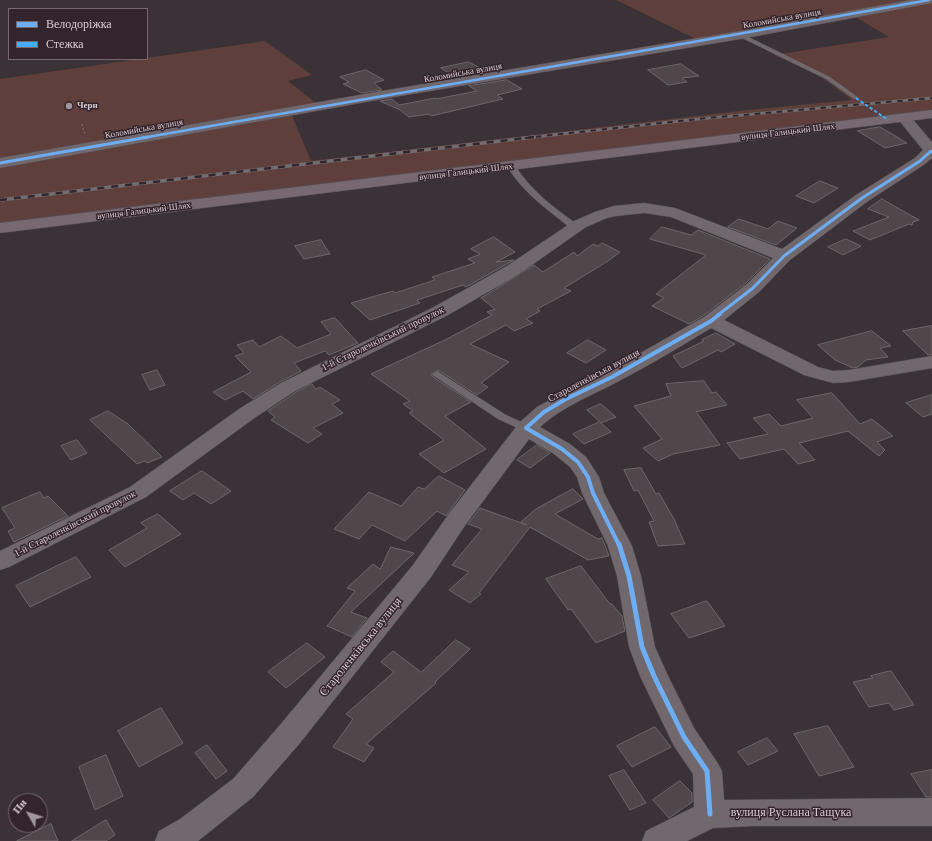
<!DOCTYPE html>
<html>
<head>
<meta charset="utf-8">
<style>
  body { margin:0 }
  #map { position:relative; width:932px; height:841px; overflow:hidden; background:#3a3236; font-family:"Times New Roman",serif }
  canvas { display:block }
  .legend { position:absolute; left:8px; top:8px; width:140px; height:52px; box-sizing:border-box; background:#34242b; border:1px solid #76686e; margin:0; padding:5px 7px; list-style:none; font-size:12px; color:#d9ced3 }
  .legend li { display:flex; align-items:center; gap:8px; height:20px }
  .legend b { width:20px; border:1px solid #76686e }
  .north { position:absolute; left:8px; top:793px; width:40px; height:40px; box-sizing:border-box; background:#34242b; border:1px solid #76686e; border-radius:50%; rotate:309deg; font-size:11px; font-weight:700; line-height:16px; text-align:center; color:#d9ced3 }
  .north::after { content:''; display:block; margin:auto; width:14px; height:18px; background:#a1979c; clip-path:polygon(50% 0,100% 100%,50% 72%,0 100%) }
</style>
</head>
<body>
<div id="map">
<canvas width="932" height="841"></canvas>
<ul class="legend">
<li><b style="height:5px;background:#6dadf4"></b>Велодоріжка</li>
<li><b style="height:5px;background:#46acf6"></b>Стежка</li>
</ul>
<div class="north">Пн</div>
</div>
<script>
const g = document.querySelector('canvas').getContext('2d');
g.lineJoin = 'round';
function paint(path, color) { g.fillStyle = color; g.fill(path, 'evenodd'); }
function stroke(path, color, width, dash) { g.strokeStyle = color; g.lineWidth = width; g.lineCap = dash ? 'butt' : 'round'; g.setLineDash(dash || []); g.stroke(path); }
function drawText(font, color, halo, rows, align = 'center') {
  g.font = font + ' "Times New Roman",serif'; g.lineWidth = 3; g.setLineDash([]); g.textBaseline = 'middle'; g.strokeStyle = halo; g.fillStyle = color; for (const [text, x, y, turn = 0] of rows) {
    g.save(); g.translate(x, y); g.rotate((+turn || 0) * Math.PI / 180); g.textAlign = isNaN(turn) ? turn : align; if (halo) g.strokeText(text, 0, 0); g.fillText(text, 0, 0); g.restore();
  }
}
paint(new Path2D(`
  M616,0H932V117L0,232V79L265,41L312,75L288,81L322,108L291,113L311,161L748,110L852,100L820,76L774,55L889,37L852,15L700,41Z`), '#5e3f3c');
const building = new Path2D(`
  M469,62L480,68L486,66L493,71L455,77L441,68Z
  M681,64L699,76L682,78L687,82L668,85L648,70Z
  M366,70L384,80L374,83L382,90L362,93L343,84L349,82L340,77Z
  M507,80L522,89L497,95L503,99L431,116L429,114L409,117L400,110L380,101L392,99L399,105L435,98L436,99L477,91L469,86Z
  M880,127L907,143L885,148L858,131Z
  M820,181L838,188L814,203L796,196Z
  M882,199L919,220L913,222L912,225L909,224L870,240L853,231L889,217L868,209Z
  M739,219L768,229L778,221L797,228L776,245L728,227Z
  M662,227L691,235L698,230L770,259L746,283L703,316L689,324L652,306L664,298L656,294L706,255L650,239Z
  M494,237L515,252L496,262L514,260L466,287L463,285L417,300L420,303L370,320L351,303L393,291L395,293L435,280L432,277L475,263L468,259L480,254L471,249Z
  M846,239L861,246L843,255L828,247Z
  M321,240L330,254L304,259L295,246Z
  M602,243L620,252L608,261L564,288L571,291L537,309L540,311L526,319L533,323L514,331L506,325L470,344L509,362L481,383L488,387L477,395L438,370L431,374L433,377L471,402L445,416L486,449L444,473L419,454L444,440L409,413L413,411L403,404L410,401L371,374L445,340L492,315L487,312L495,309L481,298L534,265L543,272L574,252L577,256L593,244L598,246Z
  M335,318L358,343L329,355L325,351L294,363L301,371L280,382L253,399L243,391L225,400L213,392L251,372L235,356L244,353L237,345L253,340L259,347L281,336L297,348L331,334L321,322Z
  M932,326V355H928L903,331Z
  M872,331L891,346L880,348L888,357L866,360L858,367L853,368L835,360L818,345Z
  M716,333L735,344L721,352L718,350L682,368L673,356L704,341L702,340Z
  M588,340L606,350L586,363L567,353Z
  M157,370L165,385L150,390L142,375Z
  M704,381L712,393L716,392L727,405L696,412L720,445L673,454L658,461L643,448L662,439L634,406L671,396L666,384Z
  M312,384L316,389L320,387L340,400L332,404L343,413L313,428L322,434L308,443L271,420L275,417L268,411L296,392Z
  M832,393L860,424L872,419L893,436L877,442L885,450L879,456L848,431L799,443L815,460L798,464L784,449L740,459L727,443L768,434L753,418L769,414L781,426L813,418L797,400Z
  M932,395V414L923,417L906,403Z
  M601,404L616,417L601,423L587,410Z
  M108,411L128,424L162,457L147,463L145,461L137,464L90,420Z
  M600,422L611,432L584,444L573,434Z
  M77,440L87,453L71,460L61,446Z
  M537,445L550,453L530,468L517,460Z
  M641,468L656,494L659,493L674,519L685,544L658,546L649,522L654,521L638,490L634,491L624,470Z
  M202,471L231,491L211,504L194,493L183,500L170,491Z
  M439,476L465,490L446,516L437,511L405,541L372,525L359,539L334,529L369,492L401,506L418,487L424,489Z
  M573,489L583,499L555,514L598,539L602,538L609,556L588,560L530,527L479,593L481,594L470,603L449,590L469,572L452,565L482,529L468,524L480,508L527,525L521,522L536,509Z
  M40,492L44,498L48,496L68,516L14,542L8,531L15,528L2,508Z
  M158,514L181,534L125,567L109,550L147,528L141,523Z
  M391,547L414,553L351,612L367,618L352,637L327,626L355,591L347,588L373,564L380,569Z
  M76,557L91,577L30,607L16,586Z
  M581,566L610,604H612L622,616L625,631L596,643L571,609L568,610L546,579Z
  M707,601L725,626L689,638L671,614Z
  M456,640L470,649L435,682L436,683L366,744L374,748L364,762L333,747L353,719L346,714L394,672L381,662L393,651L421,672Z
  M307,643L325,657L286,688L268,672Z
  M891,671L914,705L894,710L889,703L869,707L853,682L873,678L871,676Z
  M161,708L183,743L139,767L118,731Z
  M828,726L854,767L819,776L794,734Z
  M655,727L671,747L632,767L617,746Z
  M767,738L778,751L748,765L738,752Z
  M207,745L227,771L216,779L195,753Z
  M106,755L123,796L95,810L79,767Z
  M624,770L646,803L630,810L609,776Z
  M932,770V797H926L911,774Z
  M680,781L692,793V802L669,818L653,800Z
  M106,820L115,835L106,841H72Z
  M51,824L58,841H17Z`);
paint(building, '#4f474a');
stroke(building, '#6e6668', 1);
const lane = new Path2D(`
  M738,34H742L830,77L859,98L854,99L826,79L738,36Z
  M508,164H514C530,190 553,207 578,225V229H572C548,210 523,193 507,166Z
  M437,371L506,415L530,426L531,428L526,431L522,430L498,419L434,376L432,374Z`);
const street = new Path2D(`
  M904,114L909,115L932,142V158L925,164L868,201L790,260L759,292L724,320L818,367L833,371L849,370L932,356V368L849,382L833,383L804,375L711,328C681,346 650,365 619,381C591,396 563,406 540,427L570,444L586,457L599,477L604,493L632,546L641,576L655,647L668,676L694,728L717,762L722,771L724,800L932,798V826H752L713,828L687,841H642L646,831L694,807L693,774L674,746L640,676L629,647L617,576L608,546L582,493L577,477L570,467L554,454L529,439L464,527L431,577L300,743L253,797L198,841H155L159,831L180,819L233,779L280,725L413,565L448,515L519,423L537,407L559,395L605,373L704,317L747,284L773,258L671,217L644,213L616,216L607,218L586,227L519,274L448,315L295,391L253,419L146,497L9,567L0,570V551L130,487L239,409L281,383L434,307L507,266L574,221L595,212L614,206L644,203L675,208L782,249L856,195L915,158L923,150L897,118L899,115Z`);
const secondary = new Path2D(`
  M910,0H932V3L740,39L388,98L0,168V158L388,90L740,31Z`);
const highway = new Path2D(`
  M932,110V118L0,233V223Z`);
stroke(lane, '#554e51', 1);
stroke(street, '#554e51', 1);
stroke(secondary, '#554e51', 1);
stroke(highway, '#554e51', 1);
stroke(new Path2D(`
  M82,124L85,135`), '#706a6d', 1.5, [2, 2]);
paint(lane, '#70686c');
paint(street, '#70686c');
paint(secondary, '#71686d');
paint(highway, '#766972');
const railFar1 = new Path2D(`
  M525,138L698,119L932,98`);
const rail = new Path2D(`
  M0,200L534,137`);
stroke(railFar1, '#726d6f', 3);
stroke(rail, '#726d6f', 3.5);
stroke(railFar1, '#34242b', 2, [5.5]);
stroke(rail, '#34242b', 2.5, [7]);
stroke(new Path2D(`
  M856,98L888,120`), '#46acf6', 2, [3.5, 2]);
stroke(new Path2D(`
  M142,138C404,91 667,48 929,0`), '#6dadf4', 2.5);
stroke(new Path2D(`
  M0,163L148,137
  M718,315L753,288L784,256L862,198L920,161L931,151L932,152`), '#6dadf4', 3);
stroke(new Path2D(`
  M619,545L593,493L588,477L578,462L562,449L526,428L544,412L566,399L612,377L711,321L720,314`), '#6dadf4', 4);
stroke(new Path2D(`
  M619,544L629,576L642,647L654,676L684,737L707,771L710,814`), '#6dadf4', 5);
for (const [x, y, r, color] of [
  [69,106,4,"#a1979c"]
]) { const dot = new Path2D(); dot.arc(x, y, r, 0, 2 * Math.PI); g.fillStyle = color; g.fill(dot); stroke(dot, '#34242b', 1.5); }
drawText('9px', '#d9ced3', '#34242b', [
  ["Коломийська вулиця",782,19,-10],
  ["Коломийська вулиця",463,73,-10],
  ["Коломийська вулиця",144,129,-10],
  ["вулиця Галицький Шлях",788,132,-7],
  ["вулиця Галицький Шлях",466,172,-7],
  ["вулиця Галицький Шлях",144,211,-7]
]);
drawText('bold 9px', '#d9ced3', '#34242b', [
  ["Черн",77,106]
], 'left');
drawText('10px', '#d9ced3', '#34242b', [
  ["1-й Староленківський провулок",383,339,-26],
  ["Староленківська вулиця",594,376,-28],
  ["1-й Староленківський провулок",75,524,-27]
]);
drawText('12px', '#d9ced3', '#34242b', [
  ["Староленківська вулиця",361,647,-51],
  ["вулиця Руслана Тащука",791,813]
]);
</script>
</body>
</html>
